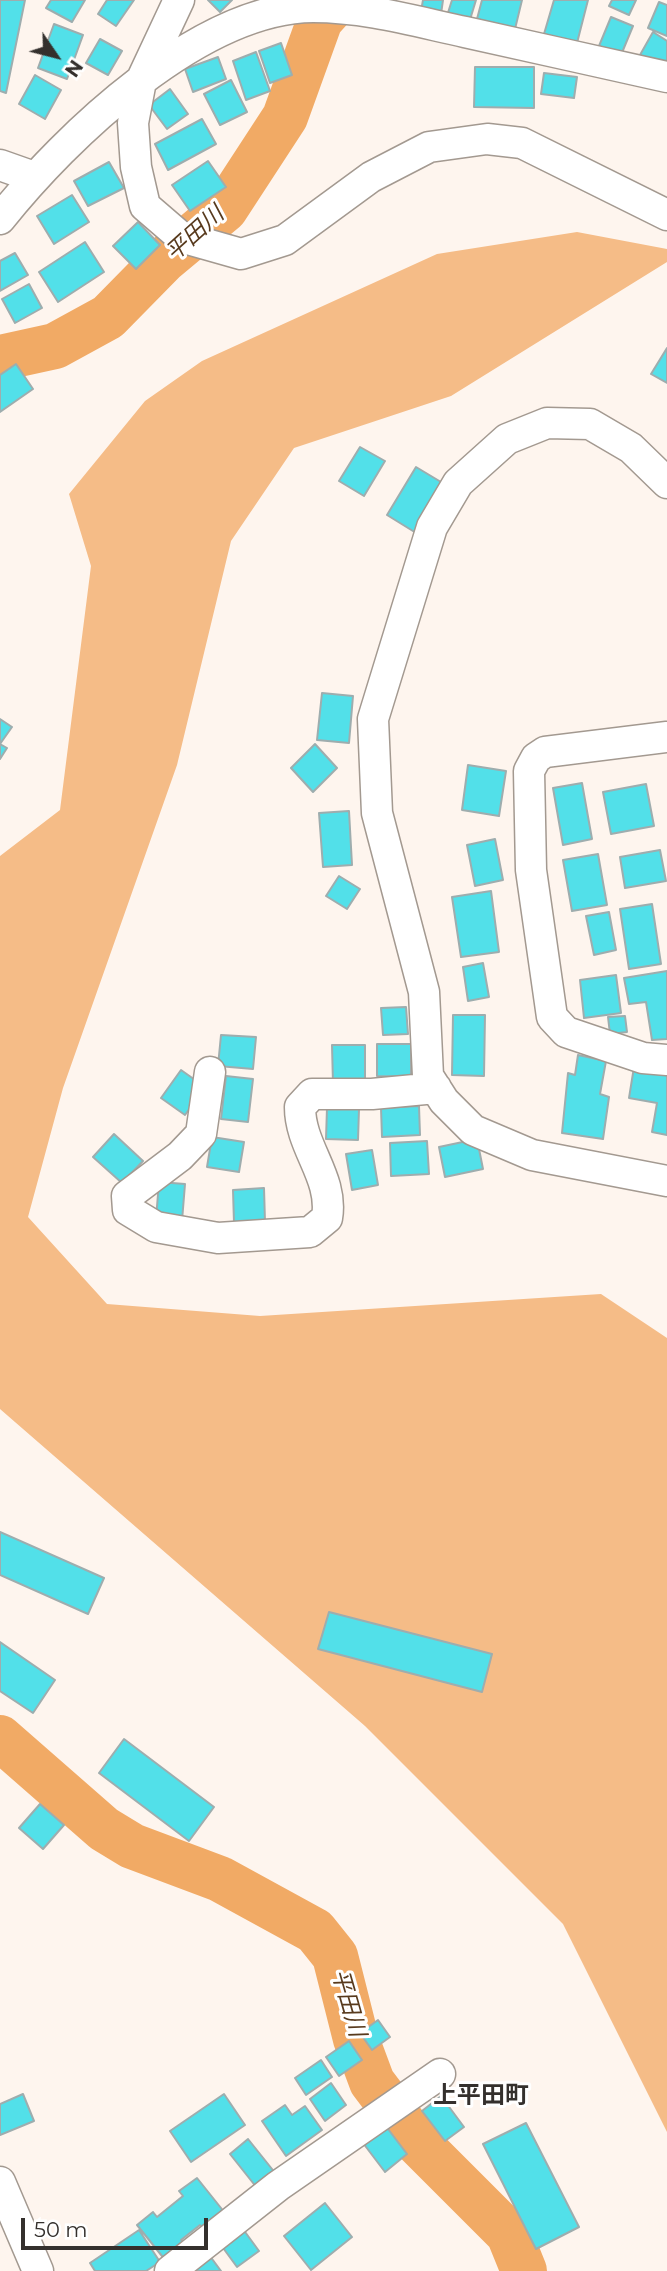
<!DOCTYPE html>
<html>
<head>
<meta charset="utf-8">
<style>
  body { margin:0 }
  #map { position:relative; width:667px; height:2271px; overflow:hidden; background:#fef5ee; font-family:Montserrat,sans-serif }
  canvas { display:block }
  .north { position:absolute; left:21px; top:21px; width:70px; height:70px; -webkit-text-stroke:5px #fff; paint-order:stroke; rotate:125deg; font-size:19px; font-weight:700; line-height:28px; text-align:center; color:#34302d }
  .north::after { content:''; display:block; margin:auto; width:24px; height:32px; background:#34302d; clip-path:polygon(50% 0,100% 100%,50% 72%,0 100%) }
  .scale { position:absolute; left:21px; top:2218px; width:187px; height:32px; box-sizing:border-box; border:4px solid #34302d; border-top:0; padding-left:9px; font-size:21px; line-height:24px; white-space:nowrap; color:#34302d; -webkit-text-stroke:5px #fff; paint-order:stroke }
</style>
</head>
<body>
<div id="map">
<canvas width="667" height="2271"></canvas>
<div class="north">N</div>
<div class="scale">50 m</div>
</div>
<script>
const g = document.querySelector('canvas').getContext('2d');
g.lineJoin = 'round';
function paint(path, color) { g.fillStyle = color; g.fill(path, 'evenodd'); }
function stroke(path, color, width, dash) { g.strokeStyle = color; g.lineWidth = width; g.lineCap = dash ? 'butt' : 'round'; g.setLineDash(dash || []); g.stroke(path); }
function drawText(font, color, halo, rows, align = 'center') {
  g.font = font + ' Montserrat,"Noto Sans JP",sans-serif'; g.lineWidth = 6; g.setLineDash([]); g.textBaseline = 'middle'; g.strokeStyle = halo; g.fillStyle = color; for (const [text, x, y, turn = 0] of rows) {
    g.save(); g.translate(x, y); g.rotate((+turn || 0) * Math.PI / 180); g.textAlign = isNaN(turn) ? turn : align; if (halo) g.strokeText(text, 0, 0); g.fillText(text, 0, 0); g.restore();
  }
}
paint(new Path2D(`
  M577,232L667,249V262L451,396L294,448L231,541L177,765L63,1088L28,1217L107,1304L260,1316L601,1294L667,1338V2132L563,1924L365,1726L0,1409V856L60,810L91,566L69,494L145,401L202,361L437,254Z`), '#f5bc87');
stroke(new Path2D(`
  M0,358L55,346L108,317L165,259L225,209L285,117L320,20L338,0
  M0,1738L104,1829L132,1846L220,1879L315,1931L335,1956L356,2039L372,2082L418,2143L509,2234L524,2271`), '#f1aa65', 46);
const building = new Path2D(`
  M0,0H25L6,93L0,91Z
  M51,0H85L72,22L46,8Z
  M107,0H134L116,26L98,14Z
  M208,0H232L220,12Z
  M423,0H443L441,14L421,11Z
  M452,0H476L469,23L447,16Z
  M482,0H522L515,29L477,19Z
  M554,0H588L577,43L544,34Z
  M612,0H636L629,15L609,6Z
  M659,2L667,5V36L648,28Z
  M611,17L633,26L621,55L599,46Z
  M54,24L83,35L67,79L38,68Z
  M653,32L667,41V60L662,68L640,55Z
  M100,39L122,51L108,75L86,63Z
  M281,43L292,75L270,83L259,51Z
  M256,52L270,91L246,100L233,61Z
  M218,57L226,79L193,92L185,69Z
  M475,67H534V108L474,107Z
  M544,73L577,77L574,98L541,94Z
  M35,75L61,90L45,119L19,104Z
  M231,80L247,112L220,125L204,94Z
  M170,89L188,114L167,129L149,105Z
  M202,119L216,144L168,170L155,144Z
  M208,161L226,187L190,211L172,185Z
  M109,162L124,188L88,206L74,181Z
  M72,195L89,222L54,244L37,216Z
  M138,222L160,245L136,269L113,246Z
  M85,242L104,272L58,302L39,272Z
  M15,253L28,275L0,291V261Z
  M29,284L42,308L15,323L2,299Z
  M667,348V383L651,374Z
  M16,364L33,389L0,412V375Z
  M360,447L385,461L364,496L339,481Z
  M416,467L451,488L421,536L387,515Z
  M322,693L353,696L349,743L317,740Z
  M0,719L12,727L0,744L7,748L0,759Z
  M315,744L337,768L313,792L291,768Z
  M468,765L506,771L499,816L462,810Z
  M582,783L592,839L563,845L553,788Z
  M646,784L654,826L611,834L603,792Z
  M349,811L352,865L323,867L319,813Z
  M495,839L503,880L475,886L467,845Z
  M660,850L666,881L625,888L620,857Z
  M598,854L607,905L572,911L563,860Z
  M339,876L360,889L347,909L326,896Z
  M491,891L499,952L461,957L452,897Z
  M652,904L661,964L629,969L620,909Z
  M609,912L616,950L594,955L586,916Z
  M483,963L489,997L468,1001L463,967Z
  M667,971V1039L652,1040L646,1002L629,1004L624,978Z
  M616,975L621,1013L584,1018L580,980Z
  M406,1007L408,1034L383,1035L381,1008Z
  M453,1015H485L484,1076L452,1075Z
  M625,1016L627,1032L610,1034L608,1017Z
  M221,1035L256,1037L253,1069L218,1066Z
  M377,1044H411V1077L377,1076Z
  M332,1045H365V1084H333Z
  M578,1055L606,1061L600,1094L609,1097L603,1139L562,1133L568,1073L575,1075Z
  M634,1067L667,1073V1135L652,1132L657,1103L629,1098Z
  M181,1070L205,1087L185,1115L161,1098Z
  M226,1076L253,1079L248,1122L221,1119Z
  M419,1106L420,1135L382,1137L381,1108Z
  M327,1108L359,1109L358,1140L326,1139Z
  M114,1134L143,1161L122,1183L93,1157Z
  M212,1137L244,1142L239,1172L207,1167Z
  M477,1139L483,1169L445,1177L439,1147Z
  M427,1141L429,1174L391,1176L390,1143Z
  M372,1150L378,1185L352,1190L346,1154Z
  M159,1182L185,1184L182,1221L156,1219Z
  M264,1188L265,1222L234,1223L233,1190Z
  M0,1532L104,1578L88,1614L0,1575Z
  M329,1612L492,1654L482,1692L318,1649Z
  M0,1642L55,1680L33,1713L0,1691Z
  M124,1739L214,1807L189,1841L99,1773Z
  M40,1804L64,1825L43,1849L19,1828Z
  M378,2020L390,2037L372,2050L360,2033Z
  M349,2041L362,2060L339,2076L326,2057Z
  M321,2060L332,2077L306,2095L295,2078Z
  M331,2083L346,2105L325,2121L310,2099Z
  M23,2094L34,2121L0,2135V2104Z
  M224,2094L245,2125L191,2162L170,2131Z
  M441,2096L464,2127L445,2141L422,2111Z
  M285,2105L292,2115L305,2106L322,2130L286,2156L262,2121Z
  M526,2123L579,2227L536,2249L483,2144Z
  M385,2125L407,2154L385,2172L363,2143Z
  M248,2139L276,2174L257,2188L230,2154Z
  M197,2178L225,2213L204,2230L200,2225L181,2240L185,2245L166,2261L137,2225L153,2212L157,2217L183,2196L179,2191Z
  M325,2203L352,2237L311,2270L284,2236Z
  M240,2225L259,2251L237,2267L218,2241Z
  M139,2230L160,2262L146,2271H95L90,2263Z
  M207,2252L221,2271H197L191,2263Z`);
paint(building, '#52e0e9');
stroke(building, '#9eadae', 2);
const minor = new Path2D(`
  M179,0L141,81L133,123L136,167L145,206L181,237L241,254L285,240L371,177L429,147L487,139L522,143L667,215
  M0,165L34,177
  M0,219C66,136 200,8 313,7C365,7 414,21 465,32C532,47 600,62 667,77
  M667,483L631,448L590,424L547,423L507,439L458,483L432,527L373,719L377,813L424,992L428,1076L444,1101L473,1130L532,1155L667,1181
  M667,737L545,752L536,758L529,771L531,870L552,1017L566,1032L643,1058L667,1060
  M210,1072L201,1134L180,1156L127,1196L128,1210L156,1227L218,1238L310,1232L327,1218C334,1177 300,1148 300,1107L312,1094H372L436,1088
  M0,2182L38,2271
  M170,2271L278,2186L440,2074`);
stroke(minor, '#a39990', 33);
stroke(minor, '#fff', 30);
drawText('italic 23px', '#583a1d', '#fff', [
  ["平田川",195,234,-42],
  ["平田川",348,2003,74]
]);
drawText('bold 24px', '#34302d', '#fff', [
  ["上平田町",481,2096]
]);
</script>
</body>
</html>
